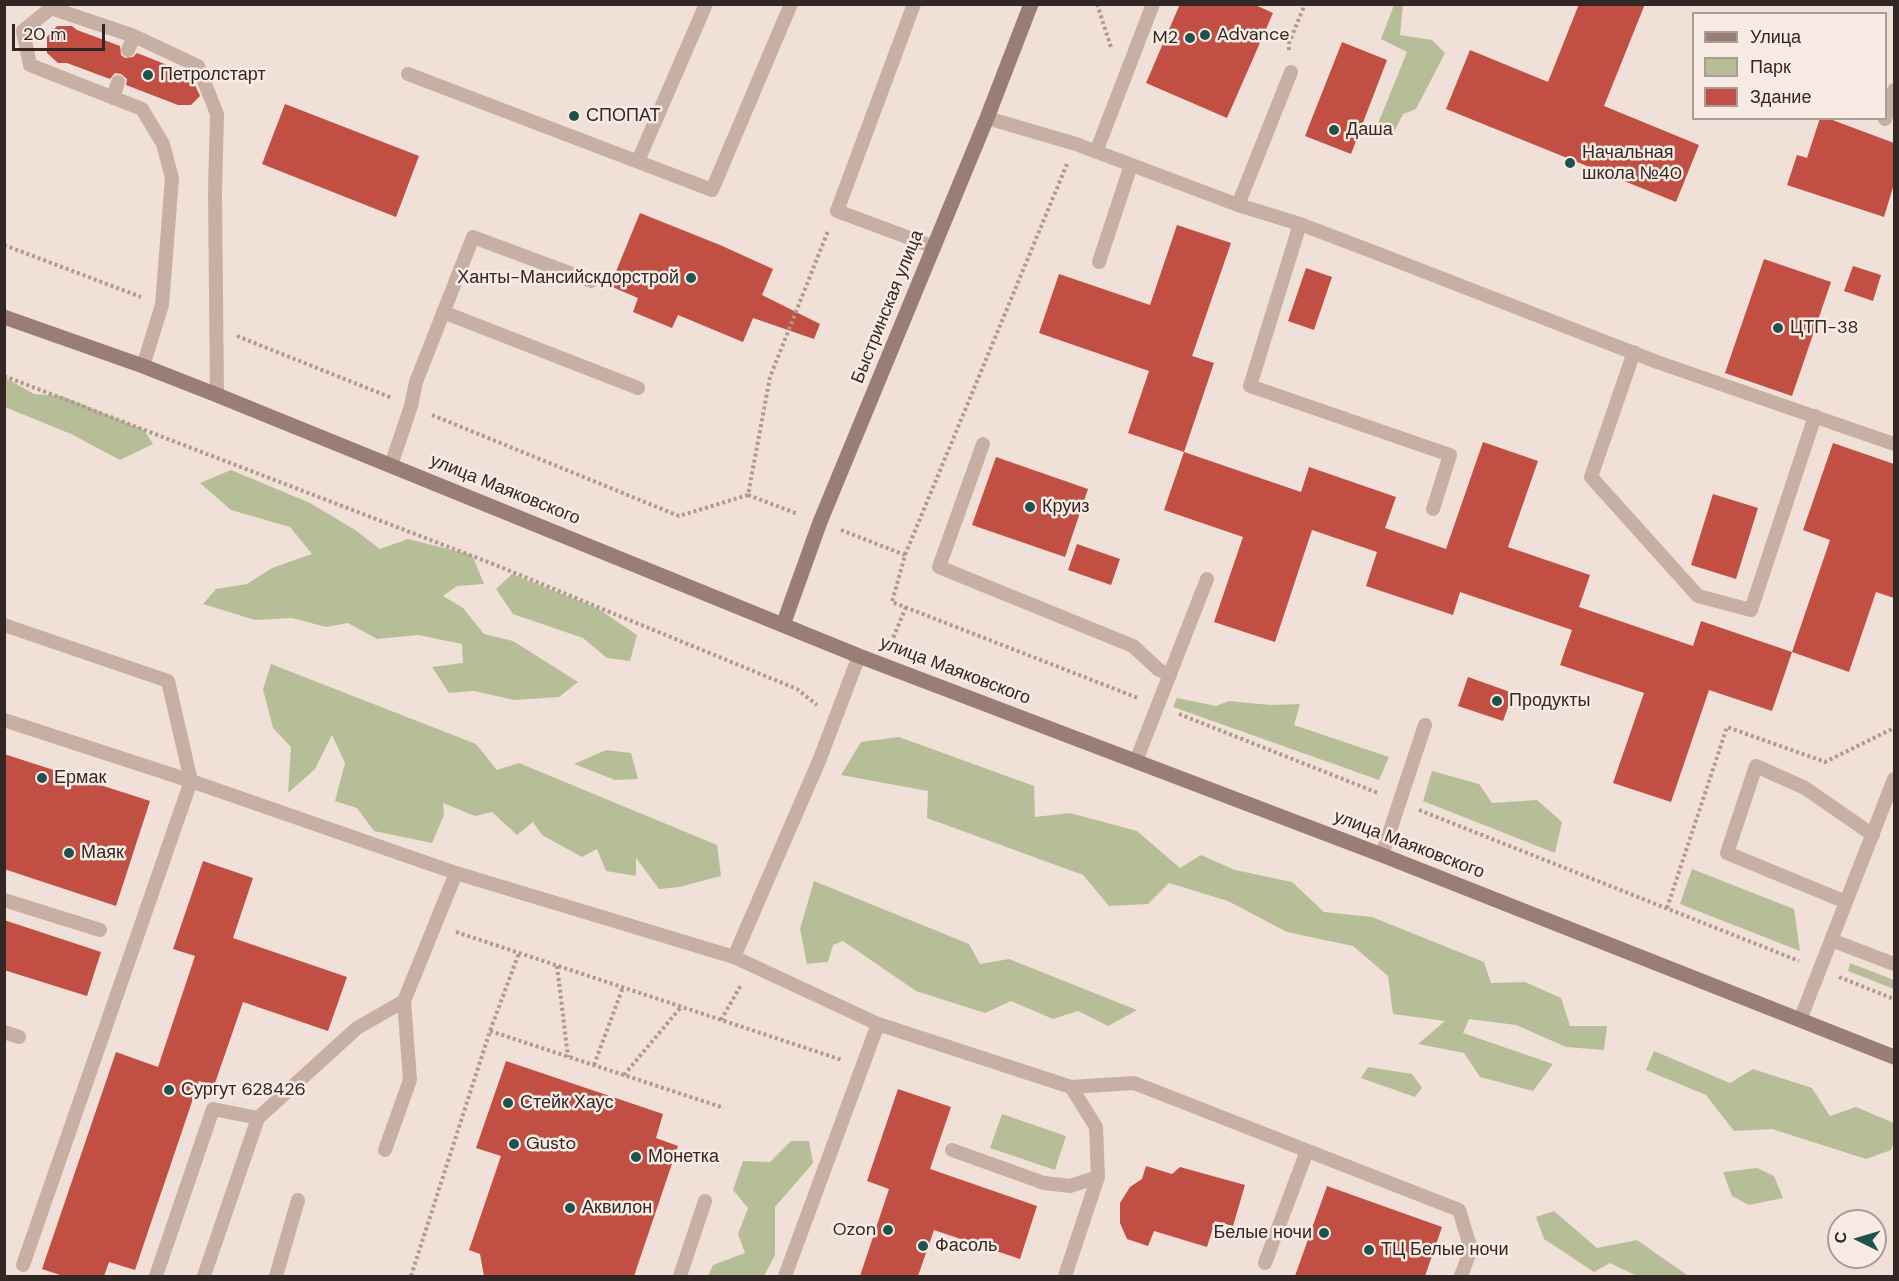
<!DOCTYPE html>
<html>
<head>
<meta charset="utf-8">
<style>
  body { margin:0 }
  #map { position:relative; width:1899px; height:1281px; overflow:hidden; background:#f0e0d7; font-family:"DM Sans",sans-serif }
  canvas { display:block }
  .frame { position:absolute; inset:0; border:6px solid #322725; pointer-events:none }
  .legend { position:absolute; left:1692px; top:12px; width:195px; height:108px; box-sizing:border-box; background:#f8ebe3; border:2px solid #a99d97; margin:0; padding:8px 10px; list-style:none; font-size:18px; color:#322725 }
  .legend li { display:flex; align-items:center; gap:12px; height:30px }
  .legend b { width:30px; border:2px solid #a99d97 }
  .north { position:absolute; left:1827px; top:1209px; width:60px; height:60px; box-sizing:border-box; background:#f8ebe3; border:2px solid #a99d97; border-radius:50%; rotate:275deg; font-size:16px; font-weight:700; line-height:24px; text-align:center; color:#322725 }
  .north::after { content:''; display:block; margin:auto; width:21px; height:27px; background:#1d524e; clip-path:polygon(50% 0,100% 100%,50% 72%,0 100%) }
  .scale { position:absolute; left:12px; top:24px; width:93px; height:27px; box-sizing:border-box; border:3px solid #322725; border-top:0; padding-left:8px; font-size:18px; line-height:21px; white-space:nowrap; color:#322725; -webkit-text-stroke:4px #f8ebe3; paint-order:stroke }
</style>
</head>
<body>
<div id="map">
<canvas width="1899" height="1281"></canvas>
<div class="frame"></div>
<ul class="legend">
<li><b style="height:8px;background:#9a7d75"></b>Улица</li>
<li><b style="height:16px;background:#b6be98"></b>Парк</li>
<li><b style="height:16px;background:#c24f43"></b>Здание</li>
</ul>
<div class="north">С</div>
<div class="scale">20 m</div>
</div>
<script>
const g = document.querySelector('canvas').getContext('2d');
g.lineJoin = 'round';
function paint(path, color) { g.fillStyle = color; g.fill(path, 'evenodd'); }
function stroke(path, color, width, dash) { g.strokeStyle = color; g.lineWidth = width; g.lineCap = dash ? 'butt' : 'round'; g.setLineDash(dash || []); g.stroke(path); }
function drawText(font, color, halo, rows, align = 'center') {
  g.font = font + ' "DM Sans",sans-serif'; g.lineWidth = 5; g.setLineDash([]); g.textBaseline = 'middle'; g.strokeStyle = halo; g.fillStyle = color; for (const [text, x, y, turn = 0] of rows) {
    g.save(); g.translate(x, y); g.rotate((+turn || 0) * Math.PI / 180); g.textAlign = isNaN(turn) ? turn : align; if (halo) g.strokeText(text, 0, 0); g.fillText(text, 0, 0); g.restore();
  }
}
paint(new Path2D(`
  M1394,5H1403L1400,35L1432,40L1445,53L1416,109L1403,114L1393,134L1373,136L1407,52L1381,39Z
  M4,377L34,394L62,396L144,430L153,444L120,460L71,434L5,407Z
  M231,470L310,503L355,530L380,549L408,539L472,555L484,584L457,586L443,596L463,608L484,634L513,641L578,682L559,697L514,700L474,691L449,693L432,667L463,663L462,644L418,635L377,639L348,623L326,627L292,618L255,620L203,604L216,589L247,584L272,568L312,554L290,527L231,510L200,483Z
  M512,574L597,608L637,635L630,661L607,658L583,638L513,614L496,589Z
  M271,664L476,744L497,770L519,763L717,845L721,876L679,887L659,889L636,858V876L606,871L597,849L582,857L542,835L533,822L517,835L492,812L475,816L443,803L444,815L432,843L374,831L357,808L335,801L345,763L332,735L315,769L288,793L291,747L273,728L263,689Z
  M1177,698L1216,706L1229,701L1270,705L1300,704L1294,725L1389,757L1379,780L1173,707Z
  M899,737L1034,786L1035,817L1070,813L1137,831L1180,868L1201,855L1235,870L1292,882L1324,912L1372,917L1484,962L1491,983L1525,982L1561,998L1570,1026H1607L1604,1050L1566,1047L1516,1025L1469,1019L1463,1033L1553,1064L1533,1091L1480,1077L1464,1053L1418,1044L1445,1021L1393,1014L1388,976L1353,946L1287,932L1228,901L1169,883L1148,904L1109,906L1083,875L927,818L928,791L841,775L861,742Z
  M606,750L631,753L638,779L615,780L574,764Z
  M1432,771L1479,784L1492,803L1537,800L1562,822L1555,853L1423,801Z
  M1692,869L1794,909L1800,951L1680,904Z
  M814,881L969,944L980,964L1009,959L1137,1010L1108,1026L1078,1011L1053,1019L1011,1001L985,1013L916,991L843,941L833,945L828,962L807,964L800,929Z
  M1850,963L1894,980V989L1848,971Z
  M1654,1051L1730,1083L1753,1069L1812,1088L1830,1116L1856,1107L1894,1123V1142L1891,1150L1866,1159L1772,1129L1734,1131L1706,1095L1646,1070Z
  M1368,1067L1412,1074L1422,1088L1415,1097L1361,1078Z
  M1002,1114L1066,1136L1055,1170L990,1148Z
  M791,1141H809L813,1163L775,1207V1255L764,1276H708L713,1265L745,1253L738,1234L748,1208L733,1190L743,1161L770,1162Z
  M1757,1168L1774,1176L1783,1198L1749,1205L1732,1196L1723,1172Z
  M1554,1211L1597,1248L1637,1240L1687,1275L1684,1276H1637L1610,1263L1594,1272L1544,1239L1536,1217Z`), '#b6be98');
paint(new Path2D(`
  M1180,4H1253L1273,13L1227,118L1146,83Z
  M1579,4H1645L1604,106L1699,145L1676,202L1446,109L1470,50L1548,82Z
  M57,26H72L77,30L120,46L121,55L125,58L133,57L137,53L190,74L200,96L191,105H178L126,85L127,79L121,74L115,73L110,79L67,63H58L47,53V37Z
  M1342,42L1387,60L1351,154L1305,136Z
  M285,104L419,156L396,217L262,164Z
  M1820,118H1827L1894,143V184L1884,217L1787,185L1797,155L1807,158Z
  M640,213L720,245L773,269L762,295L820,324L814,339L753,318L743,342L678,315L672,328L633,312L638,298L610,286Z
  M1177,225L1231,243L1192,356L1214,363L1184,452L1128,433L1149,371L1039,333L1059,274L1150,305Z
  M1764,259L1831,282L1792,396L1725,373Z
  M1853,266L1881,275L1873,301L1844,291Z
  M1306,268L1332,277L1314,330L1288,321Z
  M1483,442L1538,461L1508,547L1590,575L1579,607L1693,646L1701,621L1792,652L1772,711L1709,690L1671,802L1613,783L1644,693L1560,665L1572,630L1460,592L1453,615L1366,586L1377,552L1312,530L1275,642L1214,622L1243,537L1164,510L1184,452L1301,492L1309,467L1396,497L1385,528L1446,549Z
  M1833,443L1894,464V598L1876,592L1849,672L1792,652L1830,540L1803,530Z
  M996,457L1088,489L1065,557L972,525Z
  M1713,494L1758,508L1736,579L1691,565Z
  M1077,544L1120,559L1111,585L1068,570Z
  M1468,677L1513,693L1503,721L1458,706Z
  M4,754L150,801L116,906L4,869Z
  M203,861L253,878L233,938L347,977L328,1031L243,1002L214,1086L199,1081L135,1270L109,1262L104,1276H63L42,1269L116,1052L158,1067L195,956L173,949Z
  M4,920L101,952L87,996L4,970Z
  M506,1061L663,1114L656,1138L678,1146L634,1276H484L480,1254L469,1250L501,1156L476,1148Z
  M898,1089L951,1107L930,1169L1037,1206L1020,1259L934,1230L918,1276H860L889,1189L867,1181Z
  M1146,1166L1172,1174L1180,1167L1245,1185L1233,1226L1215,1221L1207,1247L1154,1231L1148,1246L1127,1239L1120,1223V1203L1130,1187L1142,1179Z
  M1327,1186L1442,1227L1425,1276H1295Z`), '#c24f43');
stroke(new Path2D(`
  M1097,4L1111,47
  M1289,50V43L1305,4
  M1067,164L905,555L892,602L1138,698
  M4,245L141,297
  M237,336L392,398
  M4,376L493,564L797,689L817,705
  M432,415L679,516L748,495L770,377L828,231
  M748,495L798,514
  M841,530L905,555
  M891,643L906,607
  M1179,714L1378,793
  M1419,810L1799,961
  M1667,908L1727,727L1825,762L1894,728
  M456,932L842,1060
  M557,966L568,1057
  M1839,977L1894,999
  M721,1020L741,985
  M490,1031L724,1108
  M594,1065L623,987
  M624,1075L681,1007
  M411,1276L490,1031L519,953`), '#b2998e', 4, [3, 3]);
stroke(new Path2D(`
  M914,4L837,211L934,247
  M128,50L134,36
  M408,74L712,190L791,4
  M113,98L118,82
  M987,118L1076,144L1238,205L1300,224L1379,254L1657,362L1894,444
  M1885,119L1894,90
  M1096,152L1153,4
  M638,161L706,4
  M1238,205L1291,72
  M1300,224L1250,386L1450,455L1433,509
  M1099,262L1131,165
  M443,312L638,388
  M1634,352L1591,477L1698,596L1751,610L1815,416
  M143,366L162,305L172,178L163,144L142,109L30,65L23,31L51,8L134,36L198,66L217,114L215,193L217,395
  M983,444L939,567L1133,646L1159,670L1170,675
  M391,465L411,406L416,382L473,237L591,281
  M4,625L168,681L191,781L23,1265
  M4,720L191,781L456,873L734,957L878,1024L1071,1087L1134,1083L1459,1210L1471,1249L1461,1276
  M1136,761L1207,579
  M1382,855L1425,725
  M4,900L100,930
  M1846,902L1727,853L1756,766L1805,788L1873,835
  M1831,940L1894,964
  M734,957L819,761L859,656
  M1800,1020L1894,779
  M4,1032L19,1037
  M385,1150L410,1080L404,1001
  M952,1150L1044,1183L1070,1186L1098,1177
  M1265,1263L1307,1151
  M156,1276L213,1109L258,1118
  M204,1276L258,1118L357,1028L404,1001L456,873
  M276,1276L298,1200
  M680,1276L705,1201
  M785,1276L878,1024
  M1065,1276L1098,1177L1096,1127L1071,1087`), '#c7afa4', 14);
stroke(new Path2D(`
  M4,317L143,366L217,395L859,656L1382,855L1894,1057
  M783,625L820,522L987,118L1031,4`), '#9a7d75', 15);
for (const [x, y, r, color] of [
  [1205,35,6,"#1d524e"],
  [1190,38,6,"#1d524e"],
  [148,75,6,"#1d524e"],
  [574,116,6,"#1d524e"],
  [1334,130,6,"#1d524e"],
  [1570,163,6,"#1d524e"],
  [691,278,6,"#1d524e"],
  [1778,328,6,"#1d524e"],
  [1030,507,6,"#1d524e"],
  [1497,701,6,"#1d524e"],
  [42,778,6,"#1d524e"],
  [69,853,6,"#1d524e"],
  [169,1090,6,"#1d524e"],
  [508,1103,6,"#1d524e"],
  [514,1144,6,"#1d524e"],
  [636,1157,6,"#1d524e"],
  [570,1208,6,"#1d524e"],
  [888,1230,6,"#1d524e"],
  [1324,1233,6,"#1d524e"],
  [923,1246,6,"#1d524e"],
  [1369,1250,6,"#1d524e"]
]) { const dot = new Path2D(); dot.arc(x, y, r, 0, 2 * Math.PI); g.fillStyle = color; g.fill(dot); stroke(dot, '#f8ebe3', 2); }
drawText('18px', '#322725', '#f8ebe3', [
  ["Advance",1217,35],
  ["M2",1178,38,"right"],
  ["Петролстарт",160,75],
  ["СПОПАТ",586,116],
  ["Даша",1346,130],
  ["Начальная",1582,153],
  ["школа №40",1582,174],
  ["Ханты-Мансийскдорстрой",679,278,"right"],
  ["ЦТП-38",1790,328],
  ["Круиз",1042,507],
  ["Продукты",1509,701],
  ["Ермак",54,778],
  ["Маяк",81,853],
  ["Сургут 628426",181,1090],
  ["Стейк Хаус",520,1103],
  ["Gusto",526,1144],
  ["Монетка",648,1157],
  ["Аквилон",582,1208],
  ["Ozon",876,1230,"right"],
  ["Белые ночи",1312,1233,"right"],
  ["Фасоль",935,1246],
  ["ТЦ Белые ночи",1381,1250]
], 'left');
drawText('18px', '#322725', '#f8ebe3', [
  ["Быстринская улица",888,307,-68],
  ["улица Маяковского",505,490,22],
  ["улица Маяковского",955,671,21],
  ["улица Маяковского",1409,845,21]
]);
</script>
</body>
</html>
